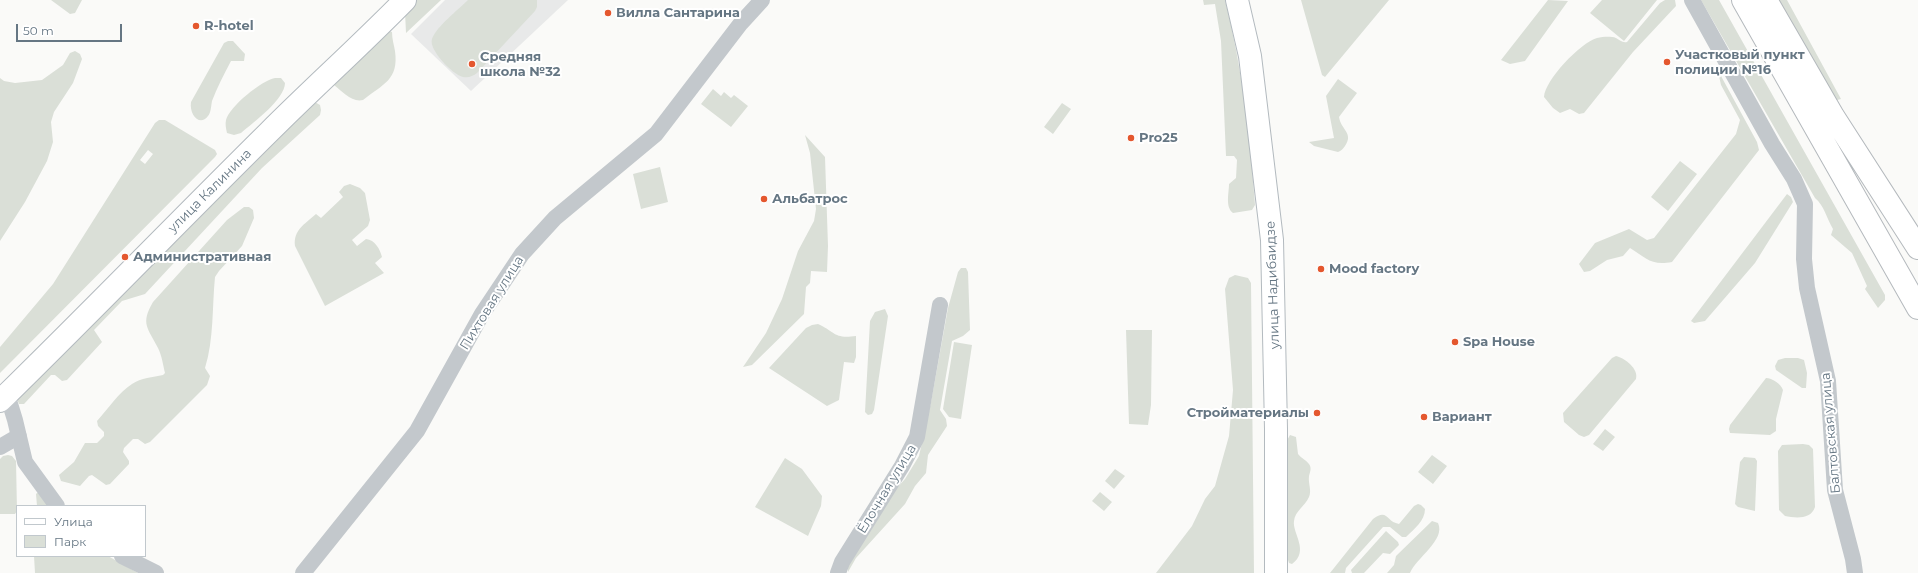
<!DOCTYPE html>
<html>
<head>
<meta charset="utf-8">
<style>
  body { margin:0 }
  #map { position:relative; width:1918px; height:573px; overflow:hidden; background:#fafaf8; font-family:Montserrat,sans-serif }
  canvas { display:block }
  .legend { position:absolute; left:16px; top:505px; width:130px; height:52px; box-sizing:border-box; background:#fff; border:1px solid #c1c8cd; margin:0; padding:5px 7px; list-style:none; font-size:12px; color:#657683 }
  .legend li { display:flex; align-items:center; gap:8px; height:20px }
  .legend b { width:20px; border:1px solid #c1c8cd }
  .scale { position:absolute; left:16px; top:24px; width:106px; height:18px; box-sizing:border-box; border:2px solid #657683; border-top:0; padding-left:5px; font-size:12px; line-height:14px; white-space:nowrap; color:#657683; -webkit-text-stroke:3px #fff; paint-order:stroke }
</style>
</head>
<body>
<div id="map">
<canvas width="1918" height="573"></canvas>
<ul class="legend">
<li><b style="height:5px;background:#fff"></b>Улица</li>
<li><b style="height:11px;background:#dadfd7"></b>Парк</li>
</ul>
<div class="scale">50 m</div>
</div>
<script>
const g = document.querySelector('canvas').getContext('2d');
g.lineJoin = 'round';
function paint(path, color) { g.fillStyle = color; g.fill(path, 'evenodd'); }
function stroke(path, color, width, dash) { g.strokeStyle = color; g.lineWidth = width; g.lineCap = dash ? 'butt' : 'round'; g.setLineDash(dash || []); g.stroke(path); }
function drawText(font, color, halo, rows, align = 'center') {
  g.font = font + ' Montserrat,sans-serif'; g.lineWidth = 4; g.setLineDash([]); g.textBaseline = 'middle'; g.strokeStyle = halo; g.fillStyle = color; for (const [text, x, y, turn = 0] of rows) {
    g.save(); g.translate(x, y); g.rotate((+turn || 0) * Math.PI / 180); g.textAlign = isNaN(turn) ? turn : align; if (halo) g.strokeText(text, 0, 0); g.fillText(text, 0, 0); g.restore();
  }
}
paint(new Path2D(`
  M445,0H568L471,91L411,34Z`), '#e8e9e9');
paint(new Path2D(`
  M51,0H82L75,13L70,14Z
  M415,0H441L406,33L405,12Z
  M468,0H537V7L535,11L477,73C473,76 469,78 463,77C453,75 428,49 432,39C436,27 459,9 468,0Z
  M1203,0H1225C1242,67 1250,136 1255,205L1252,210L1233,213C1225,207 1229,193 1229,184L1236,178L1237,160L1234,156H1226L1221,41L1215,4L1204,5Z
  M1301,0H1389L1325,77L1322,75Z
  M1548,0L1568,1L1525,61L1510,64L1501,60Z
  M1602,0H1657L1624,41L1590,13Z
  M1665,0H1675L1676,6L1633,52L1584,113L1579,114L1570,109L1560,113L1553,108L1544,97C1545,80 1580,43 1597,38C1603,37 1610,36 1616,38C1620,40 1622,43 1627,42L1660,3Z
  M1701,0H1719L1885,295V300L1878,308L1865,289L1867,286L1852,253L1831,235L1833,229C1827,219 1824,205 1815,198Z
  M1778,0H1787L1841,99L1837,100L1835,99Z
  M389,31L392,32C392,39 394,45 395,51C399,80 383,84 363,100C352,103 342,91 334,85Z
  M228,41H233L245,54L244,61H231C224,74 217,88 212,101C211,106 211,113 208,116C200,127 189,115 191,102L224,43Z
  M75,51L80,54L82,59L73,83L54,112L51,122L53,142L47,161L25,202L0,241V78L4,81L15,83L42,80L63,65L70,53Z
  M1719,76H1721L1757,142L1759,150L1672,262C1651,266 1646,258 1630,248L1623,256L1607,260L1590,271L1584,272L1579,264L1595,243L1629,229L1647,240L1654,238L1736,134L1740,120L1721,85Z
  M275,78H281L285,83C285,99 254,122 241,133L234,135L227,133C226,129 225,124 226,120C230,106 261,81 275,78Z
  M1338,79L1357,93L1339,117C1341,130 1354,133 1345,146C1343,149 1341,151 1338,152L1314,146L1309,142L1334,138L1326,96Z
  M713,89L721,96L724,92L731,98L734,95L748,106L731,127L701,104Z
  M313,101L320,105L321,110L320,115L262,168L145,294L122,301L94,330L102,342L67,380L62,381L55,375H51L24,404H19L15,394Z
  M1062,103L1071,109L1053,134L1044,127Z
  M159,120H165L215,150L217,154L215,157L0,373V347L53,284L155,123ZM148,150L153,154L145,164L140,160Z
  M805,135L825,157L828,246L827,272L811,271L810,283L806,287L804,314L752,365L743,367L766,333L782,299L798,251L814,221L816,209L810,153Z
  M1680,161L1697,174L1668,211L1651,197Z
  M660,167L668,202L641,209L633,174Z
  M350,184L360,188L365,193L370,220L368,226L352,240L357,246L366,239C375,240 380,249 382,257L375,263L384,273L325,306L295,246C293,230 305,224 316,214L321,218L343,197L339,192L344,186Z
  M1787,194L1791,197L1793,202L1755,263L1705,321L1694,323L1691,321Z
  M244,207H249L253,210L254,218L242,246L219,271L215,277C212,307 214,339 205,368L210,376L207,385L150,442L145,444L138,439H133L124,448L123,452L129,461V464L110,484L106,485L92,475L89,476L80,486L61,481L59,475L74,462L85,443H97L104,436V432L98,426L97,421C108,409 119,392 132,384C141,378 153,377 163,375L165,373C163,365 162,356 158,348C148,328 140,324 153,302L227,220Z
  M961,268H966L968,272L970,330L963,336L952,341L940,410L946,419L947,426L928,455L926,473L915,486L905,504L856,558L848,572V563L888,498L905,479L919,456L931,402L948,308L958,272Z
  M1235,275L1248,278L1251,283L1254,573H1156L1192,526L1205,499L1215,486L1229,436L1233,390L1225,289L1229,278Z
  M885,309L888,316L874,410L872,414L868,415L865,412L870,321L875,312Z
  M818,324C836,332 833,339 856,336V357L854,363L844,362L839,400L827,406L769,368L806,328L812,325Z
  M1126,330H1152L1151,405L1148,425L1129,424Z
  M954,342L972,345L961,419L949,417L943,409Z
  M1616,356C1625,358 1639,369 1636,379L1589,435L1584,437L1579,435L1564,422L1563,413L1612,358Z
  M1785,358H1798L1804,360L1807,373L1806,388H1802L1776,370L1775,366L1778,360Z
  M1766,378C1772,378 1781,384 1783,390L1776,419V431L1770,435L1730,433L1729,429L1730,425Z
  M1605,429L1615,437L1603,451L1593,444Z
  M1290,435L1296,437L1298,454C1301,458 1306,460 1309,464C1312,468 1310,472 1309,476C1308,484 1312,490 1309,497C1305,506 1295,511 1294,521C1292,533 1310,551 1292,564L1289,563L1288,560L1285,444Z
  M1803,444L1809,445L1813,449L1815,507C1811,520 1795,518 1785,516L1779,510L1778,451L1782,445Z
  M8,455L12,456L16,461L17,511L15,514H0V459L3,456Z
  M1432,455L1447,466L1433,484L1418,472Z
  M1744,457L1755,458L1757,461L1755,511L1738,507L1735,504L1740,462Z
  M785,458L802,469L822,496L821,506L808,536L755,507Z
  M1115,469L1125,476L1114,489L1105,481Z
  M1100,492L1112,502L1104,511L1092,501Z
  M37,493H40L48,506H37L36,494Z
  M1418,504L1421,505L1425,509C1425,521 1414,529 1406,537H1402L1390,527H1383L1346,568L1345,573H1330L1373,519C1388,508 1386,522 1399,524L1414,506Z
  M1432,521L1438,523C1446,540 1416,558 1410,573H1387L1394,565L1396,556Z
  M1386,531L1398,542L1399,545L1390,554L1383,553L1364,573H1352L1351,570Z
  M34,556H108L138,573H35Z`), '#dadfd7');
const secondary = new Path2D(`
  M1237,0L1250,56L1272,240L1276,429V573
  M0,401C91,312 179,221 269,132C314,87 361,45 405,0`);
const highway = new Path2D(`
  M1743,0L1918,308
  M1766,0L1833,116L1918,248`);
stroke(secondary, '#b3babf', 24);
stroke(highway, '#b4b9bd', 24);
stroke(new Path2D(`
  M1692,0L1772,144L1794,179L1805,204L1804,259L1807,288L1828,381L1835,490L1853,559L1855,573
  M7,394L15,420L25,462L57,506
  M0,447L19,436
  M122,556L156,573
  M303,573L417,431L482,314L522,254L555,218L656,134L741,23L762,0
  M838,573L842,562L902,466L917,437L940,305`), '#c3c8cc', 16);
stroke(secondary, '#fff', 22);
stroke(highway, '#fff', 22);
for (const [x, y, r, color] of [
  [608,13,4,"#e4572e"],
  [196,26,4,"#e4572e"],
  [1667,62,4,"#e4572e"],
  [472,64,4,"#e4572e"],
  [1131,138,4,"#e4572e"],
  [764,199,4,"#e4572e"],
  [125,257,4,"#e4572e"],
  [1321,269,4,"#e4572e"],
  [1455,342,4,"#e4572e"],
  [1317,413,4,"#e4572e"],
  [1424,417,4,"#e4572e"]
]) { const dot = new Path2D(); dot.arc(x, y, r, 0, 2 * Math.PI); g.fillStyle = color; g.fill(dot); stroke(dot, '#fff', 1.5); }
drawText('bold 13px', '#657683', '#fff', [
  ["Вилла Сантарина",616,13],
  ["R-hotel",204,26],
  ["Участковый пункт",1675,55],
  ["полиции №16",1675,70],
  ["Средняя",480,57],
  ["школа №32",480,72],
  ["Pro25",1139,138],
  ["Альбатрос",772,199],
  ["Административная",133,257],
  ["Mood factory",1329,269],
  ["Spa House",1463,342],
  ["Стройматериалы",1309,413,"right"],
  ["Вариант",1432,417]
], 'left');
drawText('13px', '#657683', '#fff', [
  ["улица Калинина",210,191,-45],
  ["улица Надибаидзе",1273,285,-92],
  ["Пихтовая улица",492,303,-58],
  ["Балтовская улица",1831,433,-95],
  ["Ёлочная улица",887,489,-59]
]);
</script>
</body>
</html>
